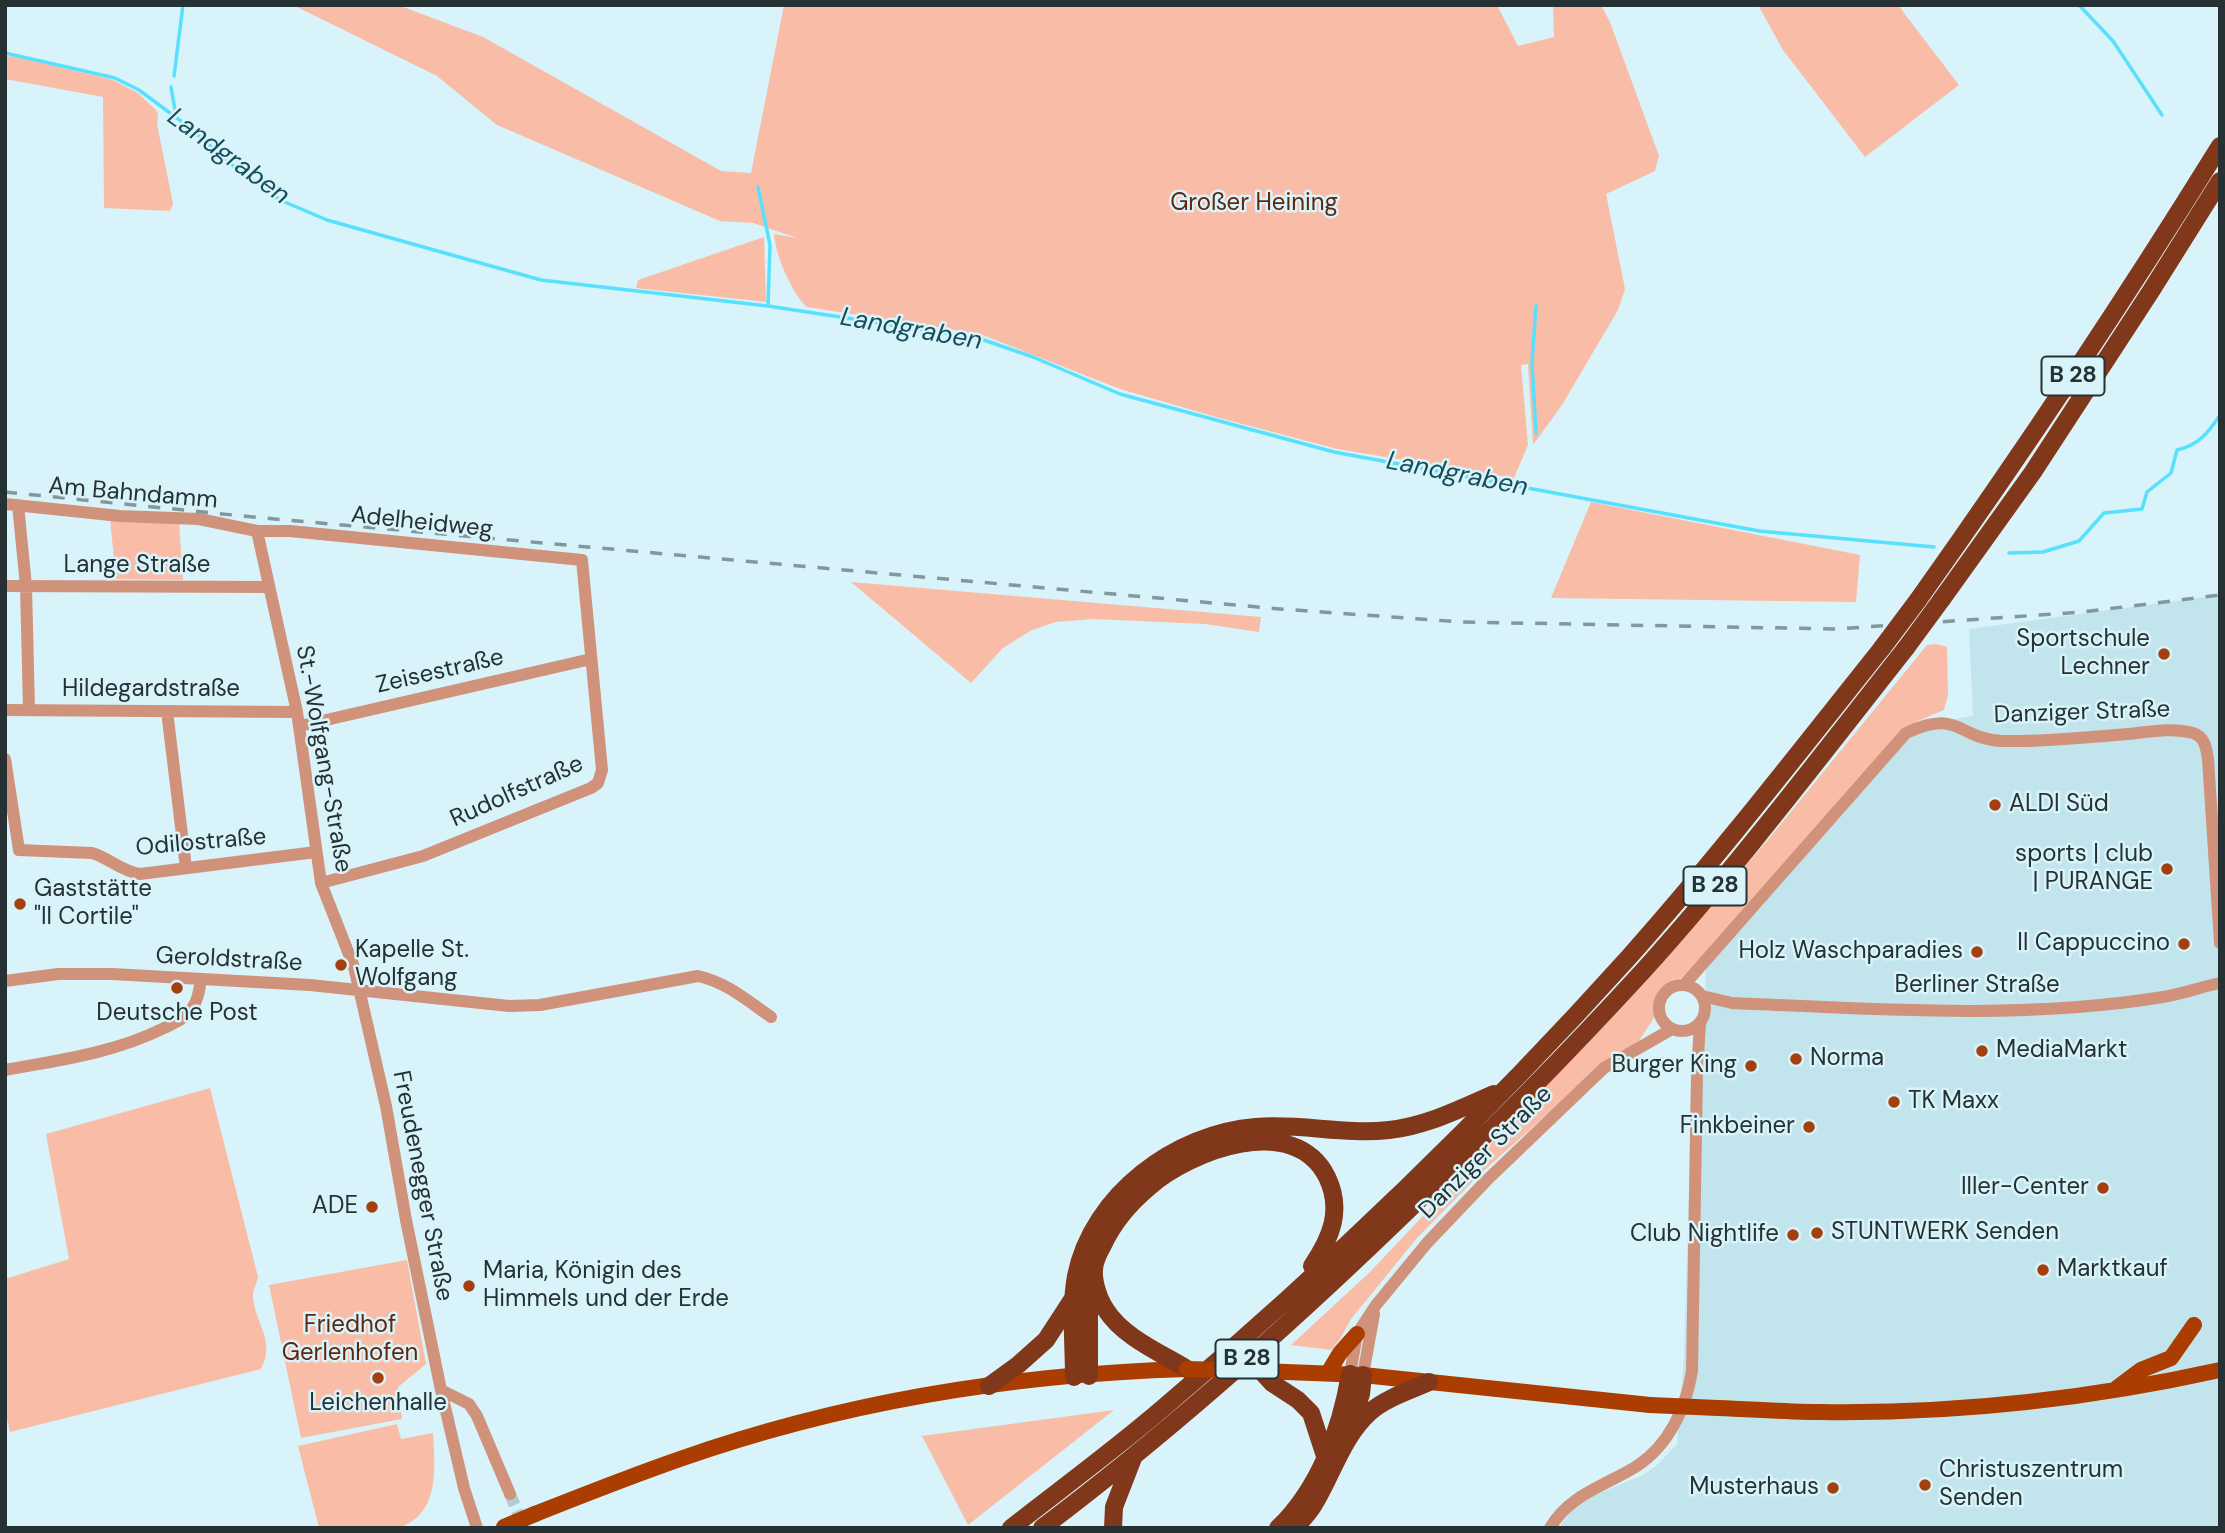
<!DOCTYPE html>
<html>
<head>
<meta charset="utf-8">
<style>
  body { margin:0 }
  #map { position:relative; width:2225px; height:1533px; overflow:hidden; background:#d8f3f9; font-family:"DM Sans",sans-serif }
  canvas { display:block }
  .frame { position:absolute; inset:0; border:7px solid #263133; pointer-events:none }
</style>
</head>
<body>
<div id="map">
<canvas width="2225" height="1533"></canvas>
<div class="frame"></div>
</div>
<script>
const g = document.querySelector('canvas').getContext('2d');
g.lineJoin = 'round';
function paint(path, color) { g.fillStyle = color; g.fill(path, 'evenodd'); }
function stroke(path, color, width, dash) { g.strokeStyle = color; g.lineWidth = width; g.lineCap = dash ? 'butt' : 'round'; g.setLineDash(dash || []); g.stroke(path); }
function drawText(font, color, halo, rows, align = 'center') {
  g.font = font + ' "DM Sans",sans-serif'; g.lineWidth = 5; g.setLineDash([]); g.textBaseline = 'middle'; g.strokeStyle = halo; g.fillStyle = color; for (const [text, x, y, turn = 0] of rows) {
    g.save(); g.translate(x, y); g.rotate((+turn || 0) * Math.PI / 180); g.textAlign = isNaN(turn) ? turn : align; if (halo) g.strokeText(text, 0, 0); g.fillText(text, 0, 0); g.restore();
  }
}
paint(new Path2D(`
  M2220,595V1528H1559L1573,1509L1595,1495L1643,1475L1657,1465L1677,1444L1684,1357L1694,1028L1705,1013L1706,959L1921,724L1973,716L1969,629Z`), '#c2e5ed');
paint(new Path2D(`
  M293,5H398L483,37L721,171L751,173L784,5H1497L1518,46L1554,37L1553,5H1601L1610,22L1659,156L1655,171L1606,194L1625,289L1618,310L1562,405L1533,445L1528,364L1521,365L1528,445L1514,478L1337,449L1216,417L1120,389L980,334L807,307C792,294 775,254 774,234L797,238L753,223L720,221L497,125L437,76Z
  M1758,5H1902L1900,7L1904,13L1959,85L1865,157L1783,50Z
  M5,56L18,57L113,80L138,93L158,112L157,124L173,204L170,211L104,208L103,97L5,79Z
  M764,237L766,302L636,288L638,280Z
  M1591,502L1860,555L1856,602L1551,598Z
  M110,519L179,522L183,580L116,579Z
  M851,582L1261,617L1259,632L1205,624L1094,619L1055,622L1030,631L1003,648L971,683Z
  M1936,644L1947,647L1948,695L1944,710L1918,721L1903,732L1682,978L1672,980L1665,985L1660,994L1659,1010L1637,1044L1607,1061L1480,1174L1417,1238L1351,1319L1340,1339L1331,1350L1291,1345L1370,1272L1659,966L1767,841L1927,645Z
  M210,1088L258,1277C257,1282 254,1289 253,1293C252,1320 277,1339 261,1369L10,1432L5,1410V1279L69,1259L46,1134Z
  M407,1260L426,1364L398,1387L402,1419L301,1438L269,1285Z
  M1114,1410L968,1525L922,1436Z
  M397,1424L401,1439L433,1433C435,1467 440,1514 400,1527C386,1532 336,1528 319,1528L298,1446Z`), '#f9bda7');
stroke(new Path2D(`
  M2079,5L2113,41L2162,115
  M5,53L115,78L139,90L185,124L237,169L280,200L327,220L541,280L768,306L978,338L1033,357L1120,394L1334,452L1759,531L1934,547
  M174,76L183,5
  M171,87L176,116
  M758,187L770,245L768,306
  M1536,306L1532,363L1536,433
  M2009,553L2043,552L2079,541L2104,513L2142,509L2147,492L2171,473L2177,450C2199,445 2208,433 2220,415`), '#58e1fd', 3.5);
stroke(new Path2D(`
  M510,1494L524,1528`), '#b4ccd1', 12, [12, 6]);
stroke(new Path2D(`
  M5,504L120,516L199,519L257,531H290L582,560L602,770L598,783L591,788L423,856L321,883
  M18,505L26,586L29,710
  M257,531L297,712L321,883L354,967L386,1106L406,1220L441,1390L464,1488L477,1528
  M5,586L269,587
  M5,710L297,712
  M167,711L186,868
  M300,726L591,659
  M5,759L19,850L92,853C109,858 121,871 140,874L316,852
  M5,981L58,974H112L310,985L509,1006L540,1005L698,976C726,982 748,1001 771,1017
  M1659 1008a23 23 0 1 1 46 0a23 23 0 1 1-46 0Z
  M1684,985L1906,733C1960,708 1957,739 2003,741C2045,742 2087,737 2128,734C2149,732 2172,727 2193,733C2205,737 2206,747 2208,759L2220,943
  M1702,996L1732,1003C1874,1009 2022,1020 2163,997C2182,994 2201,987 2220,983
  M5,1070C60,1060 114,1053 164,1028C174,1023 184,1019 191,1010C198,1001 199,991 201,979
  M1350,1374L1357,1334L1376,1305L1427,1243L1486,1181L1604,1068L1672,1029
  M1363,1375L1374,1314
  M441,1390L469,1404L477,1416L510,1494
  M1550,1528C1570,1494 1605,1486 1637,1466C1669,1445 1686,1408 1692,1371L1697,1073L1700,1023`), '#d0927b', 12);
stroke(new Path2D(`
  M1261,1371L1363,1375L1650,1405
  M1328,1373L1340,1353L1357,1334
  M2117,1388L2141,1370L2171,1358L2194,1325
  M1718,1408C1751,1409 1785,1412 1819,1412C1953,1414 2089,1399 2220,1370
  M535,1514C583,1495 631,1476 680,1459C842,1402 1016,1374 1187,1369`), '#ab3d00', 16);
stroke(new Path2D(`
  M1942,599L2033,472L2151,291L2220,181
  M1918,600C2023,452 2124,301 2220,146
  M1187,1369C1161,1353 1123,1337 1106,1310C1099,1300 1093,1282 1094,1270C1094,1261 1099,1252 1103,1245C1113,1223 1130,1203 1149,1187C1190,1151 1294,1111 1327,1177C1343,1210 1331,1238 1312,1266
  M1261,1371L1272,1383L1298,1400L1311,1413L1325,1456
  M1089,1376V1302L1092,1278
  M1074,1377C1074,1344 1070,1309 1076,1276C1092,1195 1176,1133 1256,1127C1300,1123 1344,1135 1389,1130C1426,1126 1460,1109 1494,1094
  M989,1386L1018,1365L1046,1340L1074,1297
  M1349,1429L1361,1394L1363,1375
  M1011,1528C1062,1488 1114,1450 1163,1408C1326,1270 1486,1116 1629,957C1717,858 1799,752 1882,648
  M1042,1528C1168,1433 1286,1328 1399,1219C1483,1139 1565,1056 1643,971C1736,868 1820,757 1906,648
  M1113,1528L1114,1507L1133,1458
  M1278,1528C1319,1489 1341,1429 1350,1374
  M1295,1528C1301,1521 1308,1514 1313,1506C1332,1476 1342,1437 1370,1412C1386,1398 1409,1391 1429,1382`), '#813719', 18);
stroke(new Path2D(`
  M5,492L253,517L1280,609L1462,622L1836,629L2083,612L2220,595`), '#84979c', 3.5, [12, 12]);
stroke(new Path2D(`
  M1187,1369L1261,1371
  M1650,1405L1718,1408
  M504,1527L535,1514`), '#ab3d00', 16);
stroke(new Path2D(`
  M1882,648L1918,600
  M1906,648L1942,599`), '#813719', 18);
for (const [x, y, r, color] of [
  [2164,654,7,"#a43f0f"],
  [1995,805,7,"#a43f0f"],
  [2167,869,7,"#a43f0f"],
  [20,904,7,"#a43f0f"],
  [2184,944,7,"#a43f0f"],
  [1977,952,7,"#a43f0f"],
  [341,965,7,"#a43f0f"],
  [177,988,7,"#a43f0f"],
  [1982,1051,7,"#a43f0f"],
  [1796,1059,7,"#a43f0f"],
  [1751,1066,7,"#a43f0f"],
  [1894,1102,7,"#a43f0f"],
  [1809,1127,7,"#a43f0f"],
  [2103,1188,7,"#a43f0f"],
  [372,1207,7,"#a43f0f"],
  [1817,1233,7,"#a43f0f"],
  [1793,1235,7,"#a43f0f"],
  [2043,1270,7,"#a43f0f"],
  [469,1286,7,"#a43f0f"],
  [378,1378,7,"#a43f0f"],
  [1925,1485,7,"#a43f0f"],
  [1833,1488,7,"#a43f0f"]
]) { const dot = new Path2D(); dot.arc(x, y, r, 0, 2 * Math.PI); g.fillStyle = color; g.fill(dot); stroke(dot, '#d8f3f9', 2.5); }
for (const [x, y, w] of [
  [2073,376,63],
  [1715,886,63],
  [1247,1359,63]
]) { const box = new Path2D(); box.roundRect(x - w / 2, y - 19.5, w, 39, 5); g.fillStyle = '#d8f3f9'; g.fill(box); stroke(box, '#263133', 2); }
drawText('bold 23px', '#263133', null, [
  ["B 28",2073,376],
  ["B 28",1715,886],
  ["B 28",1247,1359]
]);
drawText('24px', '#61260e', '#d8f3f9', [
  ["Großer Heining",1254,204],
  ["Friedhof",350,1326],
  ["Gerlenhofen",350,1354]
]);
drawText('24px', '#263133', '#d8f3f9', [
  ["Am Bahndamm",133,494,5],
  ["Adelheidweg",422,523,6],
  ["Lange Straße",137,566],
  ["Zeisestraße",440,672,-13],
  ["Hildegardstraße",151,690],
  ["Danziger Straße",2082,713,-2],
  ["St.-Wolfgang-Straße",323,759,80],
  ["Rudolfstraße",517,792,-24],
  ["Odilostraße",201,843,-5],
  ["Geroldstraße",229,960,3],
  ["Berliner Straße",1977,986],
  ["Danziger Straße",1486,1153,-45],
  ["Freudenegger Straße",422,1186,79]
]);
drawText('24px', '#263133', '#d8f3f9', [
  ["Sportschule",2150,640],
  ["Lechner",2150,668],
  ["ALDI Süd",2009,805,"left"],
  ["sports | club",2153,855],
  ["| PURANGE",2153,883],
  ["Gaststätte",34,890,"left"],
  ["\"Il Cortile\"",34,918,"left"],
  ["Il Cappuccino",2170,944],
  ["Kapelle St.",355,951,"left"],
  ["Wolfgang",355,979,"left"],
  ["Holz Waschparadies",1963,952],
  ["Deutsche Post",177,1014,"center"],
  ["MediaMarkt",1996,1051,"left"],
  ["Norma",1810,1059,"left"],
  ["Burger King",1737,1066],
  ["TK Maxx",1908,1102,"left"],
  ["Finkbeiner",1795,1127],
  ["Iller-Center",2089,1188],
  ["ADE",358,1207],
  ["STUNTWERK Senden",1831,1233,"left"],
  ["Club Nightlife",1779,1235],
  ["Marktkauf",2057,1270,"left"],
  ["Maria, Königin des",483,1272,"left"],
  ["Himmels und der Erde",483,1300,"left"],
  ["Leichenhalle",378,1404,"center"],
  ["Christuszentrum",1939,1471,"left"],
  ["Senden",1939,1499,"left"],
  ["Musterhaus",1819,1488]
], 'right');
drawText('italic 26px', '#144f5b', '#d8f3f9', [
  ["Landgraben",228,157,36],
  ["Landgraben",911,330,10],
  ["Landgraben",1457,475,11]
]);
</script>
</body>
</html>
